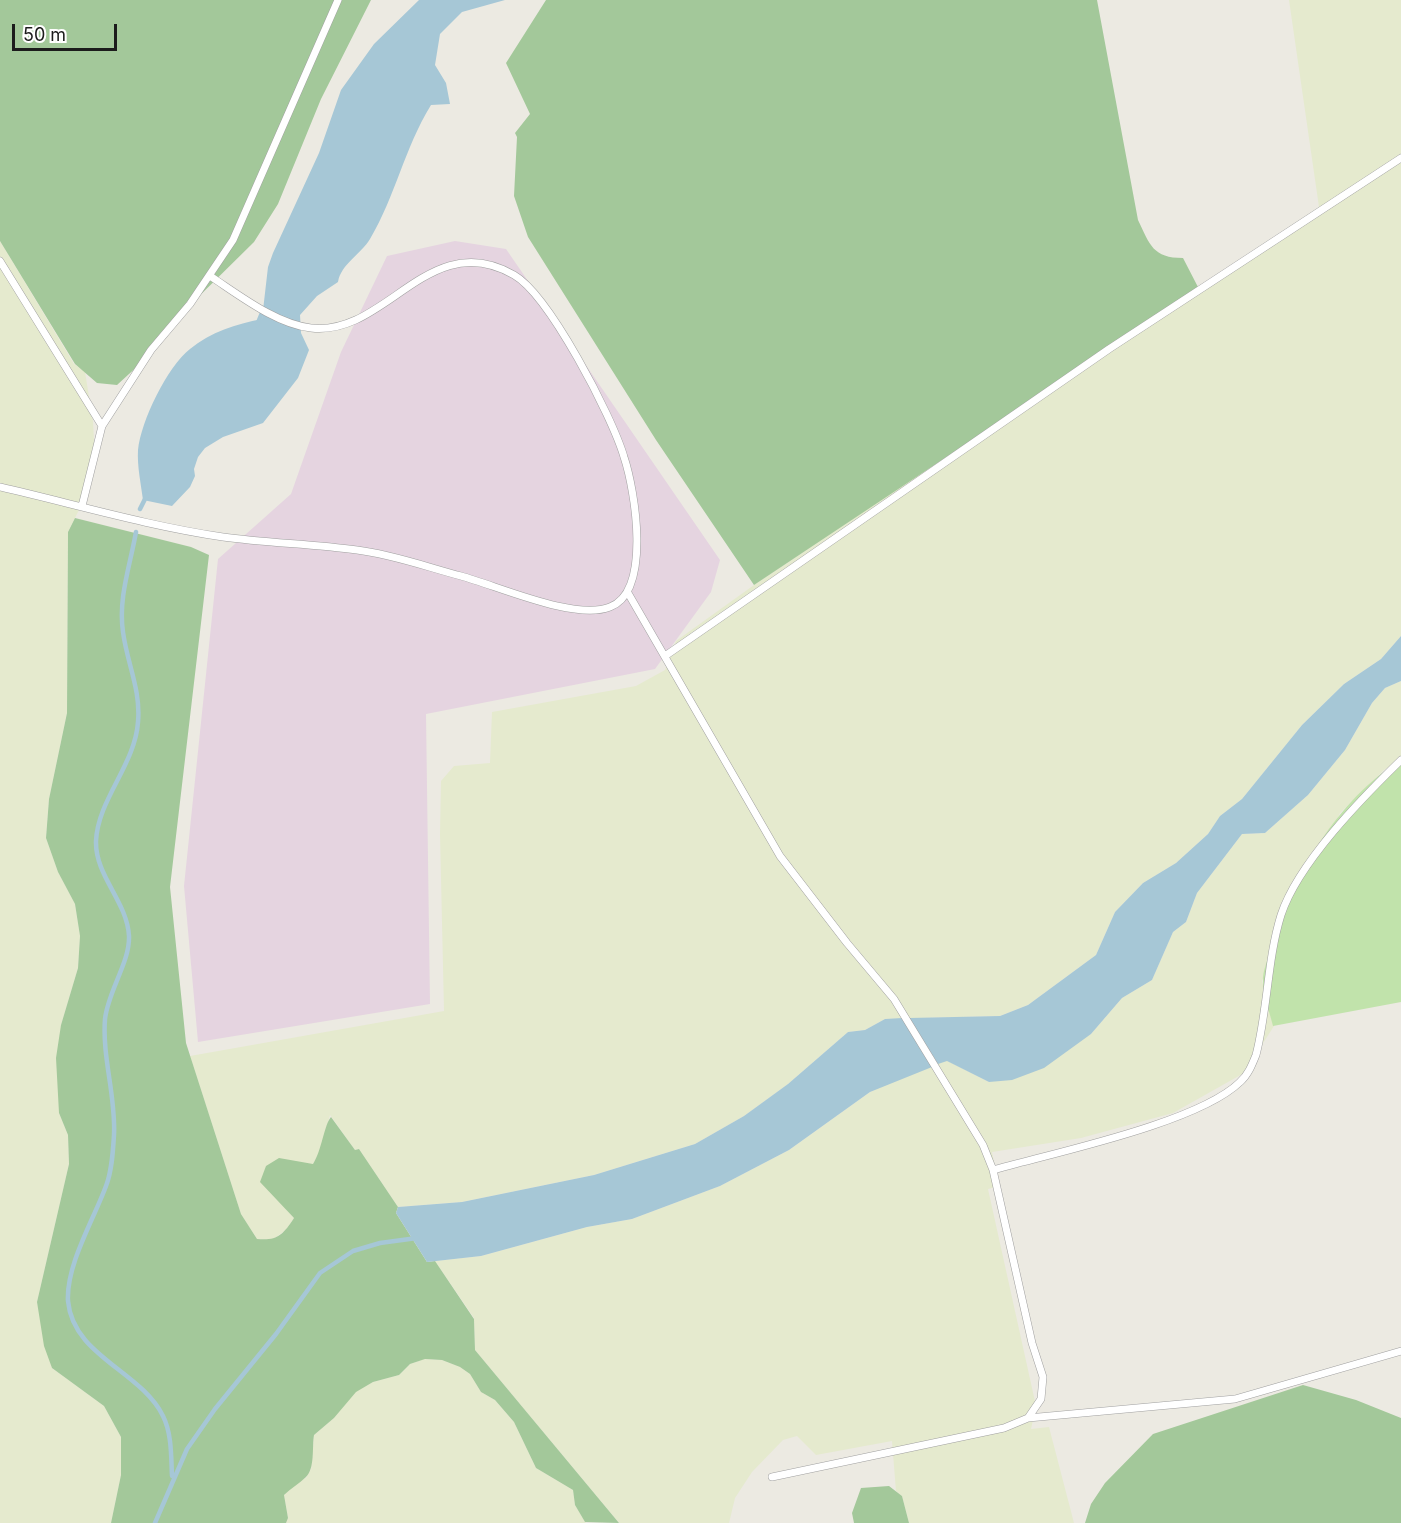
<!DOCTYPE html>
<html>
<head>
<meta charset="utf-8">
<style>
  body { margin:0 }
  #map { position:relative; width:1401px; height:1523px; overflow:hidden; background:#eceae2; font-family:Inter,sans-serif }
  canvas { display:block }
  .scale { position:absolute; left:12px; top:24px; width:105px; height:27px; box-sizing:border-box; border:3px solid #1c1c1c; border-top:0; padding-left:8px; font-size:18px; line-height:21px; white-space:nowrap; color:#1c1c1c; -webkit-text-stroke:4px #fff; paint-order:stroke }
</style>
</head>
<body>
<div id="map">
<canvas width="1401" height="1523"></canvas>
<div class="scale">50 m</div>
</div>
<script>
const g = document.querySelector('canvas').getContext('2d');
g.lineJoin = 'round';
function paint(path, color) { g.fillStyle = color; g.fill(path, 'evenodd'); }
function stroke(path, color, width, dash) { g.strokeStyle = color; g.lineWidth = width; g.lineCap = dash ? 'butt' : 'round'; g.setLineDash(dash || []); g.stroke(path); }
paint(new Path2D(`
  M455,241L506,249L720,560L711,592L655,669L426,714L430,1004L198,1042L184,886L218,559L291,494L341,352L387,256Z`), '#e5d4e0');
paint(new Path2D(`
  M1289,0H1401V636L1381,659L1344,684L1302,725L1242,799L1220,816L1208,834L1176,863L1143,883L1115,912L1096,955L1028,1005L1000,1016L885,1019L865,1030L848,1032L788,1084L744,1116L695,1144L594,1175L462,1202L398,1207L359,1149L355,1150L330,1115L320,1152L313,1164L298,1163L287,1210L294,1218L286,1230L272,1240L257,1239L241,1214L190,1056L444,1011L440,834L441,781L454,766L490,763L492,712L636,686L665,670L676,641L754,585L1319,207Z
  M0,241L74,364L85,372L93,421L95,461L89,490L68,532L67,713L49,799L46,838L58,872L75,904L80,936L78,968L61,1025L59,1113L68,1135L69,1164L37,1302L52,1368L104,1406L121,1437V1475L111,1523H0Z
  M1401,681V759L1384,770L1340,813L1262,981L1274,1026L1244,1073L1173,1113L1081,1138L992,1152L999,1186L988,1189L1036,1406L1031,1429L1049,1427L1074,1523H909L902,1496L896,1491L892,1441L816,1455L797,1436L783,1440L752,1472L735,1498L729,1523H619L475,1350L474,1318L435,1261L481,1256L587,1227L632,1219L720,1186L789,1150L870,1092L907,1075L946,1060L989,1082L1091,1034L1122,998L1152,980L1173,932L1186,922L1197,893L1242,834L1265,833L1308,795L1345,750L1372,703L1385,688Z
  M424,1359L442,1360L460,1367L470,1374L481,1392L495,1400L514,1422L536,1468L573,1490L575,1505L586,1523H286L288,1518L284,1495L296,1482L306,1478L311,1469L314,1435L334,1418L355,1392L373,1382L399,1375L410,1364Z`), '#e5eace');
paint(new Path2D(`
  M1401,759V1002L1273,1026C1270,1013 1263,996 1263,982C1262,971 1269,957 1272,947C1293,874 1337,801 1401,759Z`), '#c1e3ab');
paint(new Path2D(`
  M0,0H371L321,99L278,204L254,242L176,319L141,363L117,385L97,383L75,364L0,241Z
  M546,0H1097L1138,220C1150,245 1153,258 1183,258L1199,289L754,585L656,440L528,237L514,196L517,137L515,133L530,114L506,63Z
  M75,518L191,547L209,555L170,887L186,1043L241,1214L257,1239C277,1241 283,1235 294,1218L260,1182L266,1166L279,1158L313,1164C322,1150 324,1125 331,1117L355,1150L359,1149L398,1207L396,1213L427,1262L435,1261L474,1319L475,1350L619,1523L585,1522L575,1505L573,1490L536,1468L514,1422L495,1400L481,1392L470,1374L460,1367L442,1360L425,1359L410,1364L399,1375L373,1382L356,1392L334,1418L314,1435C312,1446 315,1469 306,1477C299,1484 291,1488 284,1495L288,1518L286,1523H111L121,1475V1437L104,1406L52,1368L44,1346L37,1302L69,1164L68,1135L59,1113L56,1058L61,1025L78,968L80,936L75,904L58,872L46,838L49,799L67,713L68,532Z
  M1303,1385L1356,1400L1401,1418V1523H1085L1091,1504L1105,1483L1153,1434Z
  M889,1486L902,1496L909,1523H854L852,1513L861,1488Z`), '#a3c89a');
paint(new Path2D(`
  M419,0H505L462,12L440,34L435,65L446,83L450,104L431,105C404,149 396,195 370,239C361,254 341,264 338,282L317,296L300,315L301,333L309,350L298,378L263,423L223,437L205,448L198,457L194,469L195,476L190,487L172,506L143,500C141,484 137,466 138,450C141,421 167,367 190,349C211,332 236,324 262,319L268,267L273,253L319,153L341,90L374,44Z
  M1401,636V681L1385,688L1372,703L1345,750L1308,795L1265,833L1242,834L1197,893L1186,922L1173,932L1152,980L1122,998L1091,1034L1044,1068L1012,1080L989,1082L947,1061L938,1064L909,1018L1000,1016L1028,1005L1096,955L1115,912L1143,883L1176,863L1208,834L1220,816L1242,799L1302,725L1344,684L1381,659Z
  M902,1018L932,1067L870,1092L789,1150L720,1186L632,1219L587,1227L481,1256L427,1262L396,1213L398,1207L462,1202L594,1175L695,1144L744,1116L788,1084L848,1032L865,1030L885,1019Z`), '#a6c7d6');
stroke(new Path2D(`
  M257,325L264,308
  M140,509L147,495
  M136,532C130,566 118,598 123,632C127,663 141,690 138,722C135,765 98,799 96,841C95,876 127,901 129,936C130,962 108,991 105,1019C102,1058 116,1096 114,1135C113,1151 112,1171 106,1186C94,1219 66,1265 68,1301C73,1356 141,1371 163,1416C172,1434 171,1457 172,1476
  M155,1523L187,1449L215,1409L276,1334L320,1273L353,1251L380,1243L417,1238`), '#a6c7d6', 4.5);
const service = new Path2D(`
  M0,261L102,426
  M0,487C74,504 148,526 223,537C267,543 312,544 357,550C391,554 427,567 461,576C498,586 575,621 610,607C652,591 635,490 624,457C612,416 549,295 514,275C429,226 386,337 311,328C276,324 239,295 210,276
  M82,506L102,426L151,350L190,304L233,240L338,0
  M628,593L780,856L847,943L894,999L983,1145L993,1170L1032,1343L1043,1377L1041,1399L1028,1418L1004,1428L772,1477
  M665,656L1109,349L1401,158
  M993,1170C1053,1153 1198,1123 1240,1082C1248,1075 1252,1065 1256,1055C1268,1009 1267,960 1281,915C1298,863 1362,798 1401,760
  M1028,1418L1235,1399L1401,1351`);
stroke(service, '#a0a0a0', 8);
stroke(service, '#fff', 7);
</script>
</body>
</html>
